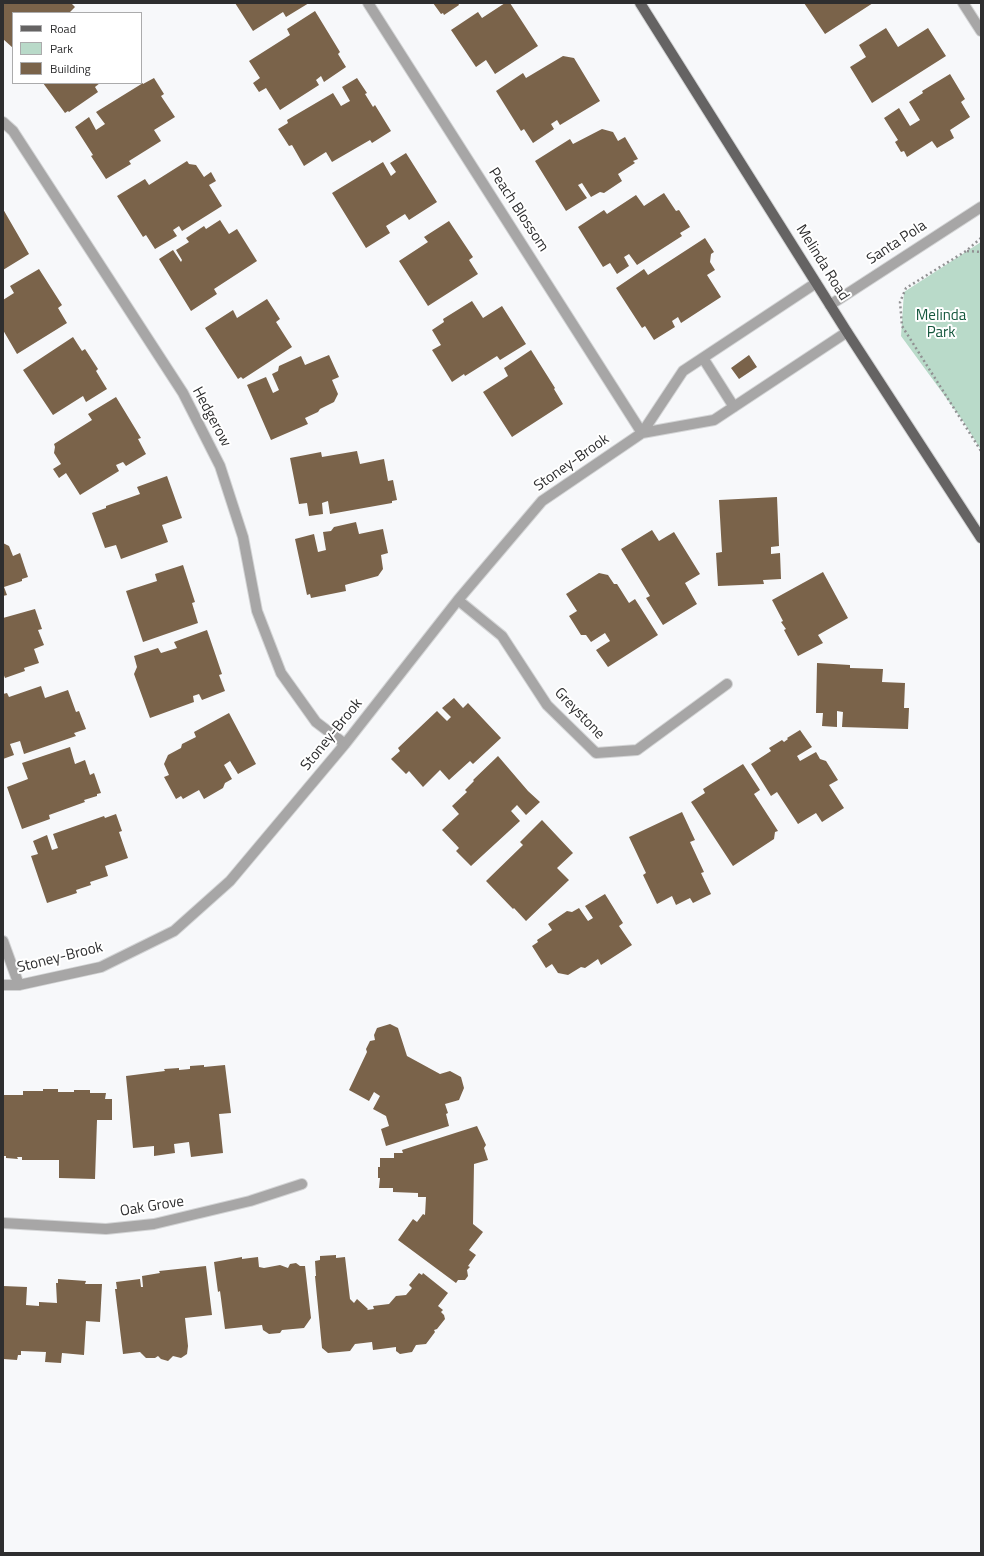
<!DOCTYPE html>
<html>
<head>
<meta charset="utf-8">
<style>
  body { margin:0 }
  #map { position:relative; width:984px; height:1556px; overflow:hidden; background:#f7f8fa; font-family:"Titillium Web",sans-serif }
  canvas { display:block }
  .frame { position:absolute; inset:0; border:4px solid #2e2e2f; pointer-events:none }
  .legend { position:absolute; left:12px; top:12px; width:130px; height:72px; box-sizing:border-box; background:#fff; border:1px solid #ababac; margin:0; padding:5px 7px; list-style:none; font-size:12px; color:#2e2e2f }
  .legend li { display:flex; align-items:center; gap:8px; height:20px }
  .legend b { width:20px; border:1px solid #ababac }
</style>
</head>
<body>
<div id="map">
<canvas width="984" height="1556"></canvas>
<div class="frame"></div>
<ul class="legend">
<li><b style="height:5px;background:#656363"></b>Road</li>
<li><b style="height:11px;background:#b9dac9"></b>Park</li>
<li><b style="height:11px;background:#7a634a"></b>Building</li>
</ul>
</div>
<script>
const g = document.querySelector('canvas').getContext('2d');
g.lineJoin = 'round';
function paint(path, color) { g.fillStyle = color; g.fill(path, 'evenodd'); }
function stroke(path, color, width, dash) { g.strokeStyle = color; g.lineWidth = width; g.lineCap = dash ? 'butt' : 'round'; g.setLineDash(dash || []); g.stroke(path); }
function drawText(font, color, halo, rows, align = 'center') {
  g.font = font + ' "Titillium Web",sans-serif'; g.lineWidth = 4; g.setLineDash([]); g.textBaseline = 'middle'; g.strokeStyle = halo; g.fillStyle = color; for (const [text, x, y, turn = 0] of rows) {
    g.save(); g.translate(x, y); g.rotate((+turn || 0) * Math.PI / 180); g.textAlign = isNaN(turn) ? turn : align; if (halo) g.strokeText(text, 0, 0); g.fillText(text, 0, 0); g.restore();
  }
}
paint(new Path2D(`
  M981,242V450L963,421L901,336L904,292Z`), '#b9dac9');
paint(new Path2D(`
  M3,3H71L75,7L69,13H13V48L3,39Z
  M235,3H309L286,17L283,12L253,31Z
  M433,3H458L459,5L444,15L443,13L441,14Z
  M505,3H510L538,46L495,74L486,60L476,67L451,30L478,12L482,18Z
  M804,3H873L825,34Z
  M315,11L340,52L338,54L346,67L324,82L321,76L316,80L319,85L280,110L266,88L259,92L253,83L260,78L249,61L290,35L287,29Z
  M886,28L898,47L928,28L946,56L872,103L850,67L866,57L859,45Z
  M563,56L574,58L600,101L560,125L557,120L551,124L554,129L533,143L524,129L521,131L496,91L523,73L526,78Z
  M950,74L965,99L961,102L970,117L950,130L954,138L937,148L932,141L907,157L904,151L901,152L895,142L898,140L884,118L899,108L910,126L920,120L909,102L923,93L922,91Z
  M154,78L164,94L161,96L175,117L154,130L161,141L129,161L131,164L106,179L91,156L93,155L75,127L89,117L96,130L105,124L96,112L143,83V84Z
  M357,78L367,93L365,94L373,107L375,105L391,131L372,143L370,140L332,162L326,152L304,166L292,145L289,146L278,129L288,123L287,120L333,93L341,106L350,101L342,87Z
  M43,83H100L95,87L98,92L69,112L68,111L65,113Z
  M602,129L613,132L618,141L625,137L638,159L633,161L635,163L618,174L622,181L604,193L600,192L591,197L582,183L578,185L587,198L566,211L535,161L570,139L573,144Z
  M406,153L437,202L409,220L405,214L386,226L390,233L366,248L332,193L383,162L391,176L396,172L390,163Z
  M187,161L189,164L196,165L204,177L211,172L216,181L209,185L222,206L182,231L179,226L173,230L177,236L155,249L146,235L143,237L117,196L145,179L149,185Z
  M664,193L676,211L679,210L690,227L680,233L682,236L637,265L629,254L624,257L629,266L617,274L610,263L603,267L578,227L604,210L607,214L636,195L644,206Z
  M3,209L29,254L3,270Z
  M220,220L229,234L237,229L257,261L214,289L217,294L191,311L159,259L173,250L181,262L182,260L176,250L189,242L186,238L204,226L206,229Z
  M449,221L473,257L469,260L478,274L428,306L399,261L428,242L424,237Z
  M705,238L714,252L711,254L710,262L715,270L707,275L721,297L681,323L678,317L672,321L675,327L654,340L645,326L642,328L616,288L644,269L648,275Z
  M39,269L62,305L58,308L67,323L17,354L3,330V300L14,293L10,286Z
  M267,299L280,319L276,322L292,347L243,379L241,377L238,379L205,328L233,310L237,318Z
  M472,301L483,318L502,306L526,344L500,360L497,356L465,376L464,374L452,382L432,350L441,345L432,330L444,322L443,319Z
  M73,337L82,351L85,349L98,369L96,371L107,389L86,402L83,396L53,415L23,370Z
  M531,350L555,388L554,389L563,404L512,437L483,392L508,376L504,368Z
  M329,355L339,377L332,380L338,394L334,402L320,409L318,412L305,418L308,424L271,440L247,385L266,377L273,393L279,390L272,374L278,371L279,366L301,356L305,365Z
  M749,355L757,367L739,379L731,368Z
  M116,397L141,438L138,439L146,454L126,466L123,462L116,465L119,471L80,495L66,473L59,478L53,469L61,464L54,453L55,447L54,444L92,420L88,414Z
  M357,451L360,464L384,459L388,481L393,480L397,500L392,501V503L330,514L328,501L322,503L323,514L309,516L307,503L299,504L290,458L321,452L322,457Z
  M167,476L182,518L162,525L168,542L121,559L116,545L105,548L92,513L106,508V506L140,494L137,487Z
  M777,497L779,546L771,547V554L780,553L781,579L763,580L764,584L718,586L716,553L722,552L719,500Z
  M356,522L359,534L383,529L388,553L381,555L383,569L378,576L345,585L346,591L311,598L310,594L307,595L295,539L314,534L318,552L326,550L323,532L331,531L334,527Z
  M652,530L659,541L674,532L700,574L685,583L697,604L663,625L646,598L650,596L621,549Z
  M3,543L9,546L13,556L20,553L28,577L22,579V581L4,587L7,595L3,596Z
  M183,565L195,602L192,603L198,623L143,642L126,591L157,581L155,574Z
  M823,572L848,618L818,635L823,643L798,656L784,630L786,629L781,622L783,621L772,600Z
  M599,573L608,575L614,584H617L629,603L635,599L658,635L608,667L596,650L610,641L605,633L591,642L586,635H581L569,616L577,611L566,594Z
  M35,609L42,629L38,630L44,645L34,649L39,663L24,668L25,671L5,678L3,673V618Z
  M207,630L222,674L219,675L225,691L202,700L199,694L193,696L194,702L150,718L134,674L137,667L134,656L158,648L161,653L177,648L174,642Z
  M817,663L850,665V668L883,669L882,682L905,683L904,708H909L908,729L842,727L843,712L837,711V727L822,726L823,713H816Z
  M41,686L45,698L68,690L76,712L79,711L86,729L74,733L76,736L24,754L20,741L10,744L14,755L3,759V694L7,693L9,697Z
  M454,698L463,708L468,703L501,738L473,764L470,761L449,780L440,770L423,787L409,771L406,774L391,759L400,751L398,748L437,711L447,721L451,717L442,708Z
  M229,713L256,764L238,774L230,761L224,765L232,779L225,783L223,788L204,799L199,790L183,799L181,796L176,799L164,777L169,775L164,764L168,755L181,748L182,744L196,737L194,732Z
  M800,730L812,747L797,756L800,761L816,752L820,759L826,761L838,780L829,785L844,808L822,822L816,813L798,824L777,792L771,796L751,764L771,751L769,748L782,740L784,742L788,739L787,738Z
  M70,747L75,764L85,760L90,775L94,773L101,793L97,794V796L84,800L85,802L49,815L50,819L22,829L7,787L28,779L22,763Z
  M498,756L528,791L540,802L526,815L517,805L511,811L520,821L471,866L456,851L459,848L442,830L459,814L452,806L467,792L465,790L474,781L473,780Z
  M743,764L760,790L754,794L778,831L775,832L774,839L733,866L691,802L705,793L703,789Z
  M682,812L695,840L690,842L704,872L701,873L711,894L693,903L690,898L676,905L672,896L657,904L643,875L646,873L629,837Z
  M116,814L122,831L119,832L128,858L105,866L108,876L90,882L91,885L76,890L77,893L47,903L31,856L38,854L33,841L47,835L52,850L58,848L53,834L104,816L105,818Z
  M542,820L573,853L557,868L569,880L526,921L514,908L513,909L486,881L523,845L520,842Z
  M605,894L623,923L619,926L632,945L601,965L598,959L585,968L581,967L568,975L558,973L552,964L546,968L532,946L538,942L537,940L552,930L548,924L567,911L572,912L579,908L588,921L593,918L585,906Z
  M390,1024L398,1028L407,1056L440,1074L450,1071L461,1077L464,1088L459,1100L445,1104L448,1113L446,1114L449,1126L386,1146L381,1129L389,1126L386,1116L373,1109L380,1096L374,1092L369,1101L349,1090L367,1052L366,1049L370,1041L375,1040L374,1035L377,1028Z
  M204,1065V1067L225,1065L231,1113L219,1114L223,1153L191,1157L189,1142L174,1144L175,1153L154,1156V1146L133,1148L126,1076L165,1071L164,1069L179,1068V1070L190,1069V1066Z
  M43,1089H58V1092H74V1090H90V1093H106L105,1099H112V1120H97L95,1179L59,1178V1160H22V1157H17L18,1159L6,1158V1156H3V1095H23V1091H43Z
  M477,1126L486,1145L484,1148L488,1160L474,1164L473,1224L483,1232L469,1250L476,1255L468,1266L470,1267L467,1270L468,1276L465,1280H458L456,1283L398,1240L413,1219L417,1222L423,1214L425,1215L426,1197H418V1193L393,1192V1188H379L380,1178H378V1167H380V1158H394V1153H403L402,1150Z
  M336,1255V1258L345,1257L350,1299L354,1303L357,1299L368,1309L367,1310L374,1309L373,1306L389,1304L396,1296L406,1295L412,1288L409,1285L419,1273L422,1275L423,1273L448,1293L438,1306L443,1310L441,1312L444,1315L445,1319L437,1329L434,1330L435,1332L426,1344L416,1345L412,1352L400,1354L396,1351V1347L373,1350L372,1342L355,1344L350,1351L328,1353L322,1348L315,1276H316L315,1261L320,1260V1256Z
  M242,1257V1259L258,1257L259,1267L264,1268L280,1265L288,1268L290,1264L296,1263L300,1266H305L311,1318L304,1328L282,1330L280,1333L269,1334L263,1330L262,1325L225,1329L220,1291L218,1292L214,1262Z
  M206,1266L212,1315L185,1318L188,1346L187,1354L181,1358L173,1356L168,1361L161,1359L158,1356L155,1358H146L140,1352L123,1354L115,1289H117L116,1282L140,1279L141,1287H143L142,1276L160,1273L159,1271Z
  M58,1279L86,1281L85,1284H102L100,1322L86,1321L84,1355L62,1353L61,1363L45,1362L46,1352L21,1351V1355H18L17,1360L3,1359V1286L27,1287L26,1305L39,1306V1302L57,1303L56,1283H58Z`), '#7a634a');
const minor = new Path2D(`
  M368,3L642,433
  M963,3L981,31
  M3,122L13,131L183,393L220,466L243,537L257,611L281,673L316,722L345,744
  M830,305L981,207
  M703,358L734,407
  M642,433L714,420L847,332
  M458,600L502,636L547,705L596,753L637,750L727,684
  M3,941L19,985
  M3,985H19L101,967L174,931L230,881L345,744L458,600L542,501L642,433L683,371L816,283
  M3,1223L106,1229L154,1224L250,1201L302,1184`);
const major = new Path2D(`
  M640,3L847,332L981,538`);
stroke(minor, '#d3d4d5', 12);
stroke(major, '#d3d4d5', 12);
stroke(new Path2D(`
  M981,238L966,251L906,288L900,302L902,326L981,451
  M967,251L981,252`), '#919193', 2.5, [2, 3]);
stroke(minor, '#a7a6a6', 10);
stroke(major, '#656363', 10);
drawText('15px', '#2e2e2f', '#fff', [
  ["Peach Blossom",518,210,57],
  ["Santa Pola",897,243,-33],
  ["Melinda Road",822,263,58],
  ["Hedgerow",211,417,62],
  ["Stoney-Brook",572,463,-35],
  ["Greystone",579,714,46],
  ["Stoney-Brook",332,735,-51],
  ["Stoney-Brook",60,958,-14],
  ["Oak Grove",152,1207,-9]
]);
drawText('15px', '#15573d', '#fff', [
  ["Melinda",941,316],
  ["Park",941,333]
]);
</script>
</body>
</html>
